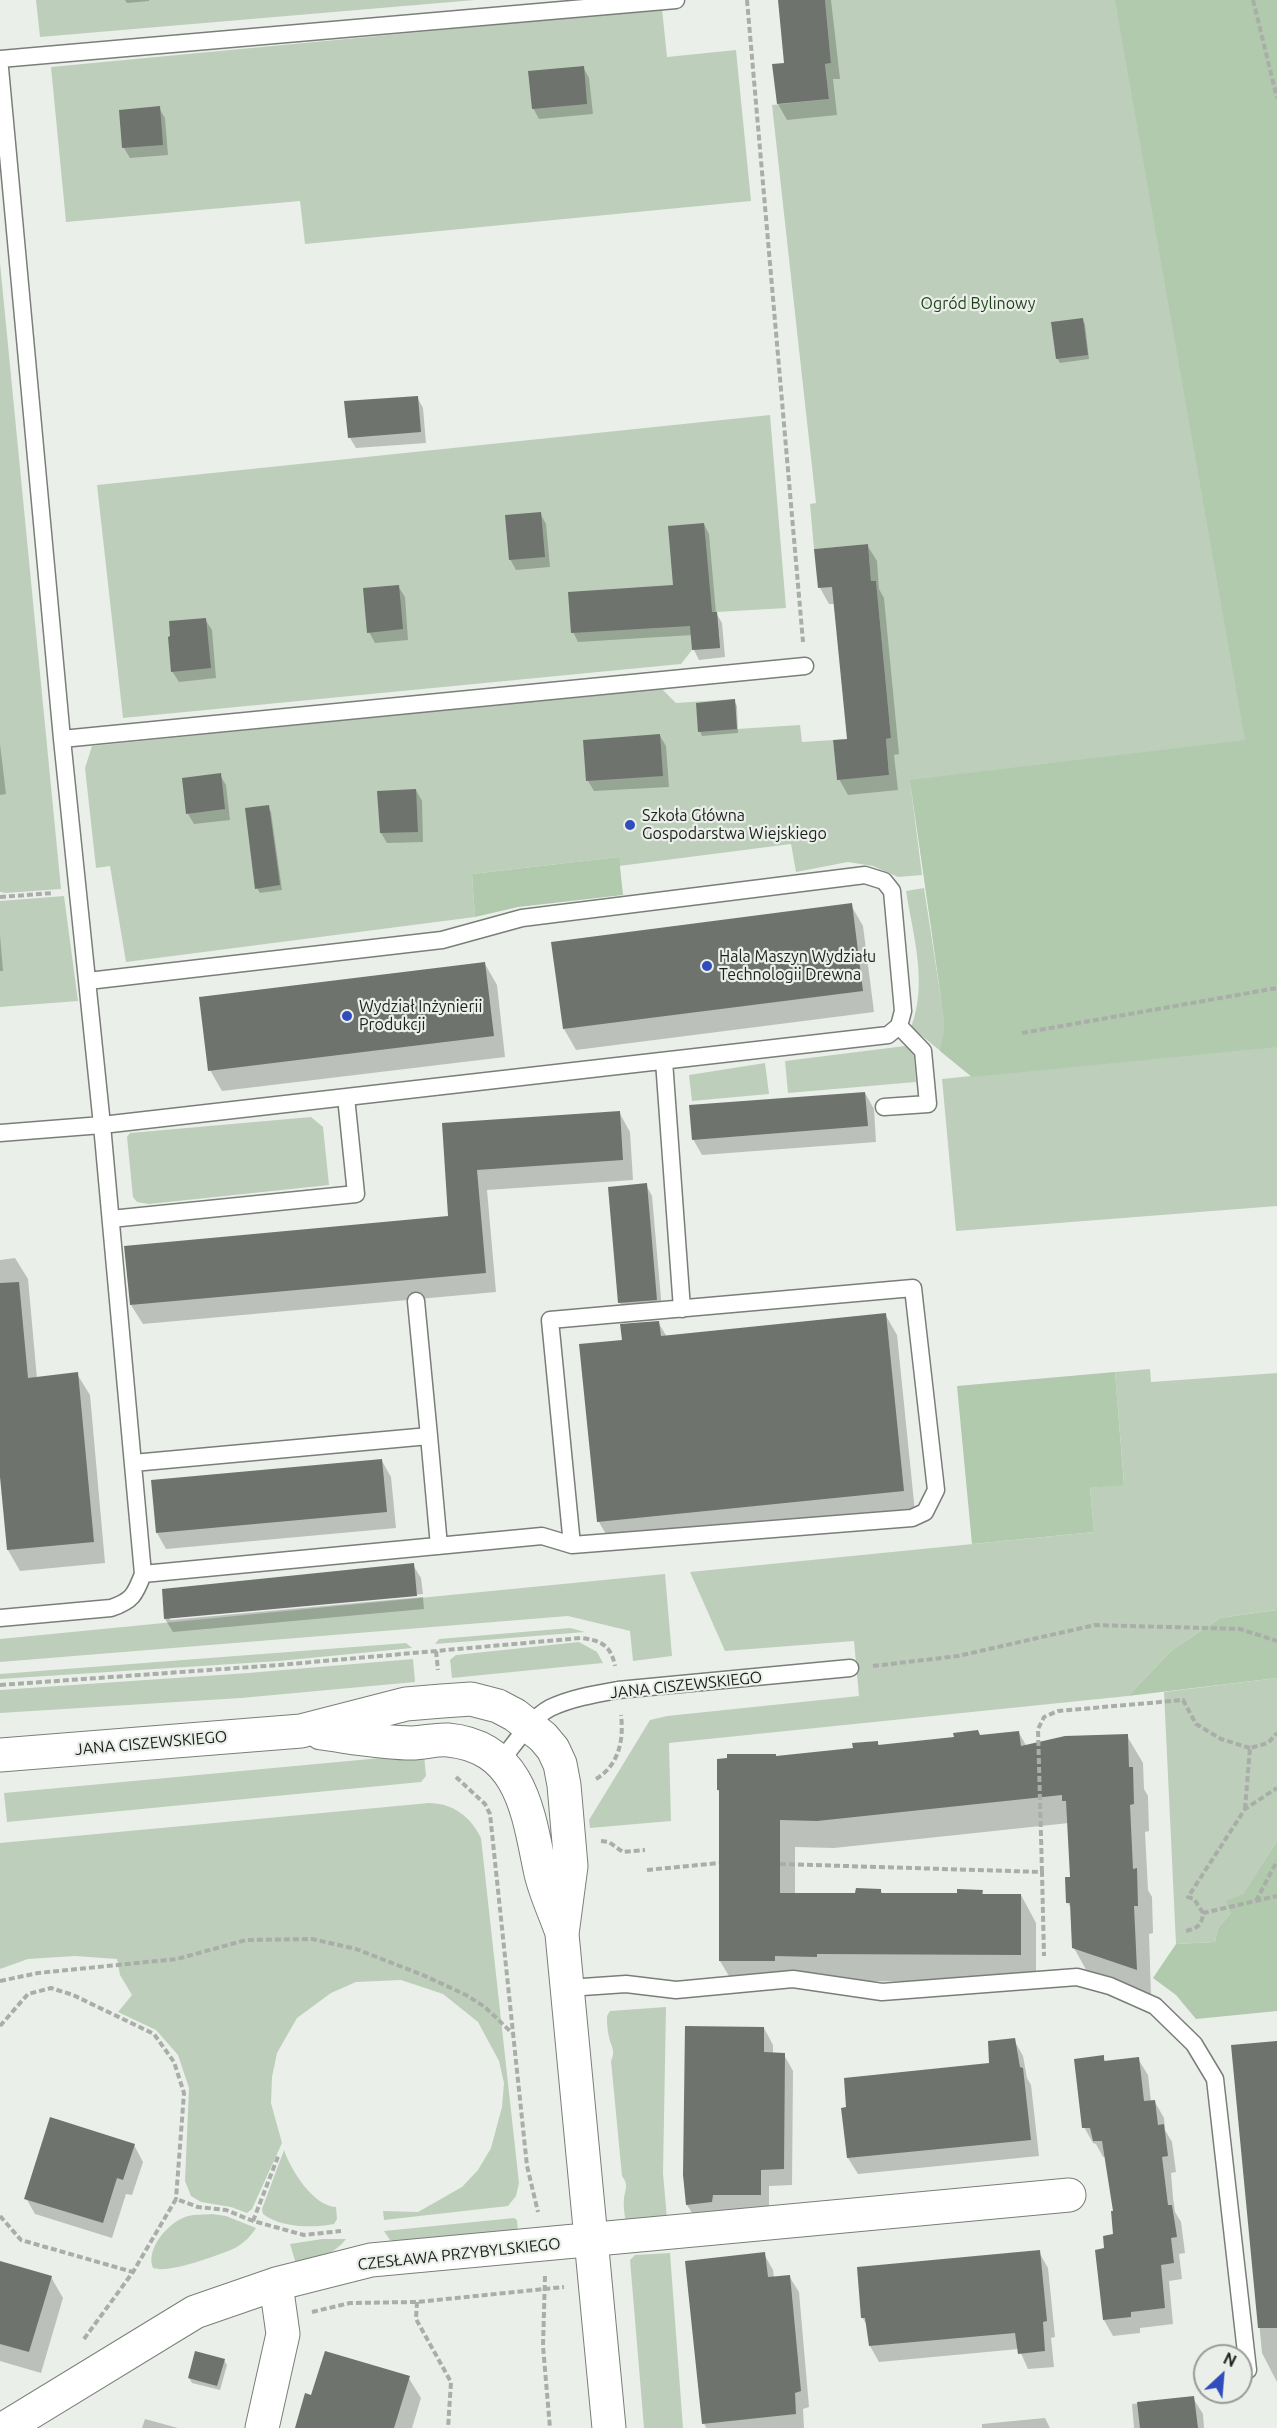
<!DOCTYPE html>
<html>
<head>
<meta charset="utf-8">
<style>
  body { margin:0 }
  #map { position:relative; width:1277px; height:2428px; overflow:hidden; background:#eaf0e9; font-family:Ubuntu,sans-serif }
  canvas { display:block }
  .north { position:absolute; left:1193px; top:2344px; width:60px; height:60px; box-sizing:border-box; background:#eaf0e9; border:2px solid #989c97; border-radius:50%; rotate:26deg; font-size:16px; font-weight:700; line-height:24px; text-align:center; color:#1d1f1c }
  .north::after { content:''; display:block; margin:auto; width:21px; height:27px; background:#314cbd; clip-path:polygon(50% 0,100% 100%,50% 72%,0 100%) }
</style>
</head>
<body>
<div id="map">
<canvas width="1277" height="2428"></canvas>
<div class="north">N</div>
</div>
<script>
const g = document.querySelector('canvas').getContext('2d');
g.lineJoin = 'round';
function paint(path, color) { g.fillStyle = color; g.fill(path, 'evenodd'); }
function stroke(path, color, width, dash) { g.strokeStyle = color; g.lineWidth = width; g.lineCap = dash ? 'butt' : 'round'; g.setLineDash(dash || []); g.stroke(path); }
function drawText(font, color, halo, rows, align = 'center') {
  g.font = font + ' Ubuntu,sans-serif'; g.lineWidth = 4.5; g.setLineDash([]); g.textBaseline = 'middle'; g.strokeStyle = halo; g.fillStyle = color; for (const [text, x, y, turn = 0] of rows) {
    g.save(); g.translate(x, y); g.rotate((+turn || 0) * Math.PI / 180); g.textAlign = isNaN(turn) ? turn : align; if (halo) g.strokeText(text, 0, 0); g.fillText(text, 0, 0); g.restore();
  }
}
paint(new Path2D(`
  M36,0H475L40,37Z
  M825,0H1277V1206L956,1231L942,1079L971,1076L911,1027C928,984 913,935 906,891L924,888L944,1018L910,780L922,875L898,877L873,866L848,862L796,872L791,844L619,866V857L472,874L475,917L126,962L110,866L96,868L85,768L92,746L661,688L676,703L735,699L737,729L800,725L802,742L833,740L837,779L889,775L886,739L891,738L876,581H871L868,544L814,549L810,504L816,503L772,105L829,99L825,64L831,63Z
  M662,9L667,57L736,50L751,201L305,244L300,201L66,222L51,67Z
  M0,263L61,889L6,893L0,892Z
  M770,415L786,608L717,612L720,648L692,650L681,664L123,718L97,485Z
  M64,896L78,1001L0,1007V901Z
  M913,1045L916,1082L788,1093L785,1061Z
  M765,1063L769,1094L692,1101L689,1075Z
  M311,1117L323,1127L329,1185L149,1204L137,1202L133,1197L127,1137L130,1133Z
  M1150,1369L1151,1382L1277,1373V1610L1220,1618L1172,1650L1128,1696L669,1743L671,1821L590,1828L589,1820L650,1720L667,1716L859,1696L854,1641L725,1651L690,1572L1094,1532L1090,1488L1124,1484L1115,1372Z
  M665,1574L672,1656L633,1661L630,1631L568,1616L0,1662V1639Z
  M570,1628L585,1632L435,1644L439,1639Z
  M579,1642L597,1652L603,1663L452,1678L450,1660L456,1655Z
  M406,1643L412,1648L279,1661L0,1679V1674Z
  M413,1659L415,1682L241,1698L0,1713V1690L248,1673Z
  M1277,1678V1841L1231,1913L1218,1928L1215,1942L1176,1944L1164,1692Z
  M424,1754L426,1776L421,1782L7,1822L4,1793Z
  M429,1803C453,1803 471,1817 481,1838L519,2183L516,2196L508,2206L384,2220L383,2211L418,2212L462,2187L478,2170L491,2148L502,2107L504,2083L499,2061L478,2022L443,1994L401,1980L356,1982L331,1993L297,2018L277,2053L272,2077L271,2103L282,2143L252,2209L247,2213L231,2207L201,2202L191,2196L185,2181L189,2088L178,2055L156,2030L118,2012L132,1995L120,1975L117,1959L75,1956L28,1959L0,1969V1843Z
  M666,2007L663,2173L667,2219L626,2224C625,2216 623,2207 624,2199C625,2189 629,2185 622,2176L611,2061C616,2050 611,2047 609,2037C607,2030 607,2022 607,2016L610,2011Z
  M284,2150C291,2170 313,2206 336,2207L337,2219L334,2224C313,2228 281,2228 263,2214L262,2209Z
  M212,2214L226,2216L256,2228C251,2236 244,2243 235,2248C220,2255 168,2274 153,2268C145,2249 169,2221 188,2216C195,2214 204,2215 212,2214Z
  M514,2218L517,2220L518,2232L395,2242L390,2240L384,2231Z
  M322,2239H346C334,2255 315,2259 296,2264L290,2244Z
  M670,2253L683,2428H644L630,2260L635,2255Z`), '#bdcfbb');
paint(new Path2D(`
  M1115,0H1277V1047L972,1077L940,1051L944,1033V1018L910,780L1245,740Z
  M619,857L623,895L518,907L475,917L472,874Z
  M1115,1372L1124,1485L1090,1488L1094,1532L972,1544L957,1386Z
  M1277,1610V1678L1128,1696L1172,1650L1220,1618Z
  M1277,1841V2011L1196,2019L1176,1995L1153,1978L1176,1944L1215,1942L1218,1928L1231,1913L1226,1901L1243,1894Z`), '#b1c9ad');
paint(new Path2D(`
  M125,0H149V1L127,3Z
  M779,0H831L840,79H833L837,115L787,120L778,104L774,65L786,64Z
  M583,67L589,78L593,114L539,119L533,108Z
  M159,108L165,118L168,155L130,158L124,148Z
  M1082,319L1085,324L1089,359L1060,363L1057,358Z
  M417,397L423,408L426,443L356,448L350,438Z
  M540,513L546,524L550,567L516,570L510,559Z
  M704,524L709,534L716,613L722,623L725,657L699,660L694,650L693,635L578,642L573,632L675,586Z
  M867,545L877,561L879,589L884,598L899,754L894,755L898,790L848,795L839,779L848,740L835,604H829L820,588L816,550Z
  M398,586L405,597L408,640L375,643L369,632Z
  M205,619L212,630L216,678L179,682L172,671Z
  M734,701L737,706L738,733L702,736L700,731Z
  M660,736L666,746L669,787L594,791L588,781Z
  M0,744L6,794L0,795Z
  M220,775L226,785L230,820L194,824L188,814Z
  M416,790L422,801L423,842L387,843L381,833Z
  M268,807L271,812L282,890L260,893L257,888Z
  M851,905L863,926L874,1012L576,1050L564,1029Z
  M0,935L3,971H0Z
  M485,964L497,985L505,1057L222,1091L210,1070Z
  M865,1093L874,1109L876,1142L702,1155L693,1139Z
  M619,1112L630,1132L633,1180L487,1190L496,1292L143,1324L131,1305L450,1217L443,1125Z
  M646,1185L652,1196L662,1310L626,1314L620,1303L609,1189Z
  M15,1258L28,1279L37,1379L77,1374L90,1395L105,1563L20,1571L8,1550L0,1461V1260Z
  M885,1314L897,1335L915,1512L611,1543L599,1522L581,1345L623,1341L658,1322L667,1337Z
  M382,1461L391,1477L396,1528L166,1549L157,1533Z
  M413,1565L421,1578L423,1594L170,1617V1620L423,1597L424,1609L173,1632L165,1619L163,1591Z
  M1019,1733L1027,1747L1127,1736L1143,1763L1144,1789L1148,1796L1149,1831L1145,1832L1148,1890L1152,1897L1153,1933L1149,1934L1151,1996L1089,1975L1074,1948L1072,1910L1068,1903L1071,1878L1069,1823L834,1848L795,1847V1894L857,1895L880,1890L883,1894L958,1895L982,1891L984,1895H1021L1036,1923V1982L832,1981L790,1983V1988H736L720,1961L721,1794L718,1790L776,1758L854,1749L877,1742L880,1746Z
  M764,2028L773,2045V2054L784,2055L793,2071L792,2185L769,2186V2211H721V2218L697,2221L687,2205Z
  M1014,2040L1023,2056L1027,2078L1031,2085L1039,2156L858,2174L848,2158L843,2109L990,2065Z
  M1277,2043V2382L1262,2353L1233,2047Z
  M1103,2057L1106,2062L1138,2059L1148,2075L1151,2102H1155L1164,2118L1165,2130L1172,2142L1176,2172L1171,2173L1173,2198L1175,2212L1181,2222L1185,2253L1179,2254L1182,2279L1169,2281L1173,2324L1140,2328V2333L1113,2336L1104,2320L1106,2250L1115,2235L1114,2212L1106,2157H1103L1096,2144L1093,2143L1084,2127Z
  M134,2145L143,2162L132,2195L126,2194L112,2238L35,2214L26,2198Z
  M1039,2252L1048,2268L1055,2337L1051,2338L1054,2367L1028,2369L1019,2349L879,2362L870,2346L868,2327L862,2317Z
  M764,2254L773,2270L774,2278L789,2276L799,2292L809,2407L803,2409L804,2428H706L704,2423Z
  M0,2262L51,2277L63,2298L41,2373L0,2361Z
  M224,2360L227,2365L220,2390L192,2383L189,2378Z
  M408,2377L421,2398L412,2428H296L313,2396Z
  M1193,2398L1203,2414L1204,2428H1134L1132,2404Z
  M1045,2418L1050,2428H982V2424Z
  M145,2419L178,2428H142Z`), '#0003');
paint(new Path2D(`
  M778,0H825L831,63L825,64L829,99L777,104L772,64L784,63Z
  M584,66L587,104L532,109L528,71Z
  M160,106L163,145L122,148L119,110Z
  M1083,318L1088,355L1056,359L1051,322Z
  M418,396L421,432L348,438L344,401Z
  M541,512L545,557L509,560L505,515Z
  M704,523L712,612H717L720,648L692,650L690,626L571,633L568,592L673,585L668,526Z
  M868,544L871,581H876L891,738L886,739L889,775L837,780L833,740L847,739L832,587L818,588L814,549Z
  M399,585L403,629L367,633L363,588Z
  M206,618L211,668L171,672L168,637L170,636L169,621Z
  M735,699L737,729L698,732L696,703Z
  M660,734L663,776L586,781L583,740Z
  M221,773L225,809L186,814L182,778Z
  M416,789L418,832L380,833L377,791Z
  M269,805L280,885L255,889L245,808Z
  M852,903L863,991L563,1029L551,942Z
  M485,962L494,1036L208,1071L199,997Z
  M865,1092L868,1126L692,1140L689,1105Z
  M620,1111L623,1160L477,1170L486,1273L130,1305L124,1246L448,1216L442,1123Z
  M647,1183L657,1300L618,1303L608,1187Z
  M19,1282L28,1378L78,1372L94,1542L7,1550L0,1477V1283Z
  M886,1313L904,1491L597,1522L579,1344L622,1340L620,1324L659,1321L661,1336Z
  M382,1459L387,1512L156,1533L151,1480Z
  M414,1563L417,1596L164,1619L162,1589Z
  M978,1730L980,1735L1019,1731L1021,1746L1065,1736L1128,1734L1129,1767H1133L1134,1804L1130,1805L1133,1869L1137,1868L1138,1906H1134L1137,1970L1072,1948L1070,1903H1066L1065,1877H1070L1066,1801H1062V1795L817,1821L780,1820V1893H855L856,1888L881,1889V1893H957V1889L983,1890L982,1894H1021V1955L817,1954V1957L775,1956V1961H719V1790H717V1759L727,1758V1754H776V1756L853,1748L852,1743L878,1741V1745L954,1737L953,1733Z
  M685,2026L764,2027V2052L785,2053L784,2169L761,2170V2195H713L712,2202L686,2205L683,2175Z
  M1015,2038L1020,2067L1023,2068L1031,2140L847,2158L841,2108L846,2107L844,2078L989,2063L988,2041Z
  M1277,2041V2328H1258L1231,2045Z
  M1104,2055V2061L1139,2057L1144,2101L1155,2100L1158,2125L1164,2124L1168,2156L1162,2157L1168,2205H1172L1177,2237L1171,2238L1174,2263L1161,2265L1165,2308L1131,2312V2317L1103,2320L1095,2250L1104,2248L1103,2236L1113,2234L1111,2211H1113L1102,2141H1093L1090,2128H1082L1074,2059Z
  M50,2117L135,2144L123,2180L117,2178L103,2223L24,2199Z
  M1040,2250L1047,2321L1043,2322L1045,2351L1018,2354L1015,2333L869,2346L865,2318H861L857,2267Z
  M765,2252L768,2277L790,2275L801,2391L795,2393L796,2414L702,2424L685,2261Z
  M0,2261L52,2276L29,2352L0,2344Z
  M195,2351L225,2359L217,2386L188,2378Z
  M325,2351L410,2376L394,2428H295L305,2393L311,2395Z
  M1194,2396L1198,2428H1140L1137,2402Z`), '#6e736d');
const service = new Path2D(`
  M0,59L676,0
  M0,68L62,739L102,1125L143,1574L542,1536L572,1545L912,1518L925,1512L936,1490L913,1288L550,1320L572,1545
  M62,739L805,666
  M664,1061L682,1309
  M884,1107L928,1104L923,1051L899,1026
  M0,1133L102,1125L888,1035L899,1026L903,1011L892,891L884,881L865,875L522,918L442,940L88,981
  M111,1219L356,1194L346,1097
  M416,1301L429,1436
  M133,1463L429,1436L439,1546
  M0,1618L111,1608C132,1601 135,1595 143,1574
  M500,1762C514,1745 530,1719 550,1708C571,1698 595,1694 618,1690L850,1668
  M568,1988L626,1984L676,1990L793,1979L882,1992L1077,1977L1110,1986L1155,2006L1194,2044L1215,2079L1248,2370`);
const minor = new Path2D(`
  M321,1733C351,1737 382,1743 412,1743C424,1743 436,1739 448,1740C521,1747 528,1812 540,1869C544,1890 554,1910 561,1930
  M0,1755L301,1731L406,1704L442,1701L471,1699L498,1706L515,1715L543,1737L553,1749L560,1764L564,1785L571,1866L562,1934L609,2428
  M5,2428L195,2312L276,2284L371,2260L1069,2195
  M262,2428L283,2334L276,2284`);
stroke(service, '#797f78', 19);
stroke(minor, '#797f78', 35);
stroke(new Path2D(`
  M747,0L803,642
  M1253,0L1277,98
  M0,897L53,893
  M1022,1033L1277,988
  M436,1651L438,1670
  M873,1666L958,1656L1095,1625L1240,1629L1277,1641
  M0,1685L279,1665L581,1638C600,1640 611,1645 615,1666
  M456,1777L485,1804L490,1814L527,2166L538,2212
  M596,1779C619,1765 624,1740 621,1715
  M1245,1809L1250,1748L1268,1743L1277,1733
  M601,1841L609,1842L623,1852L645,1850
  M780,1864L1042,1872L1044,1956
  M647,1870L719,1863
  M1042,1872L1038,1729L1044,1717L1058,1711L1183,1700L1196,1724L1221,1739L1250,1748
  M1256,1901L1277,1861
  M1203,1913L1194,1899L1188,1897L1245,1809L1277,1788
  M1186,1931C1198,1928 1202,1925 1203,1913L1277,1896
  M0,1981L38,1973L177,1959L246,1940L312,1939L356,1949L423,1975L466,1995L485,2007L512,2033
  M0,2026L28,1994L51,1988L73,1995L154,2034L174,2062L184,2093L176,2199
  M0,2216L21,2240L133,2272
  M253,2221L279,2154
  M545,2276L543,2346L550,2428
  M417,2302L416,2319L451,2382L448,2428
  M312,2312L350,2303L417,2302L564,2287
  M84,2339L133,2272L176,2199L198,2207L226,2210L253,2221L304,2235L341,2231`), '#a9aea8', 4, [6, 3]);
stroke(service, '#fff', 16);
stroke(minor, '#fff', 33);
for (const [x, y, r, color] of [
  [630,825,6,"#314cbd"],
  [707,966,6,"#314cbd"],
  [347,1016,6,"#314cbd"]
]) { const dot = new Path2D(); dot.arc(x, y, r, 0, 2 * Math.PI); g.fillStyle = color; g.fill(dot); stroke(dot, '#eaf0e9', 2); }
drawText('16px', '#1d3f18', '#eaf0e9', [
  ["Ogród Bylinowy",978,304]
]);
drawText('16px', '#1d1f1c', '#eaf0e9', [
  ["Szkoła Główna",642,816],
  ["Gospodarstwa Wiejskiego",642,834],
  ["Hala Maszyn Wydziału",719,957],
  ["Technologii Drewna",719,975],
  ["Wydział Inżynierii",359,1007],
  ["Produkcji",359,1025]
], 'left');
drawText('16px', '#1d1f1c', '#eaf0e9', [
  ["JANA CISZEWSKIEGO",686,1685,-6],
  ["JANA CISZEWSKIEGO",151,1743,-5],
  ["CZESŁAWA PRZYBYLSKIEGO",459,2254,-6]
]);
</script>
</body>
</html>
